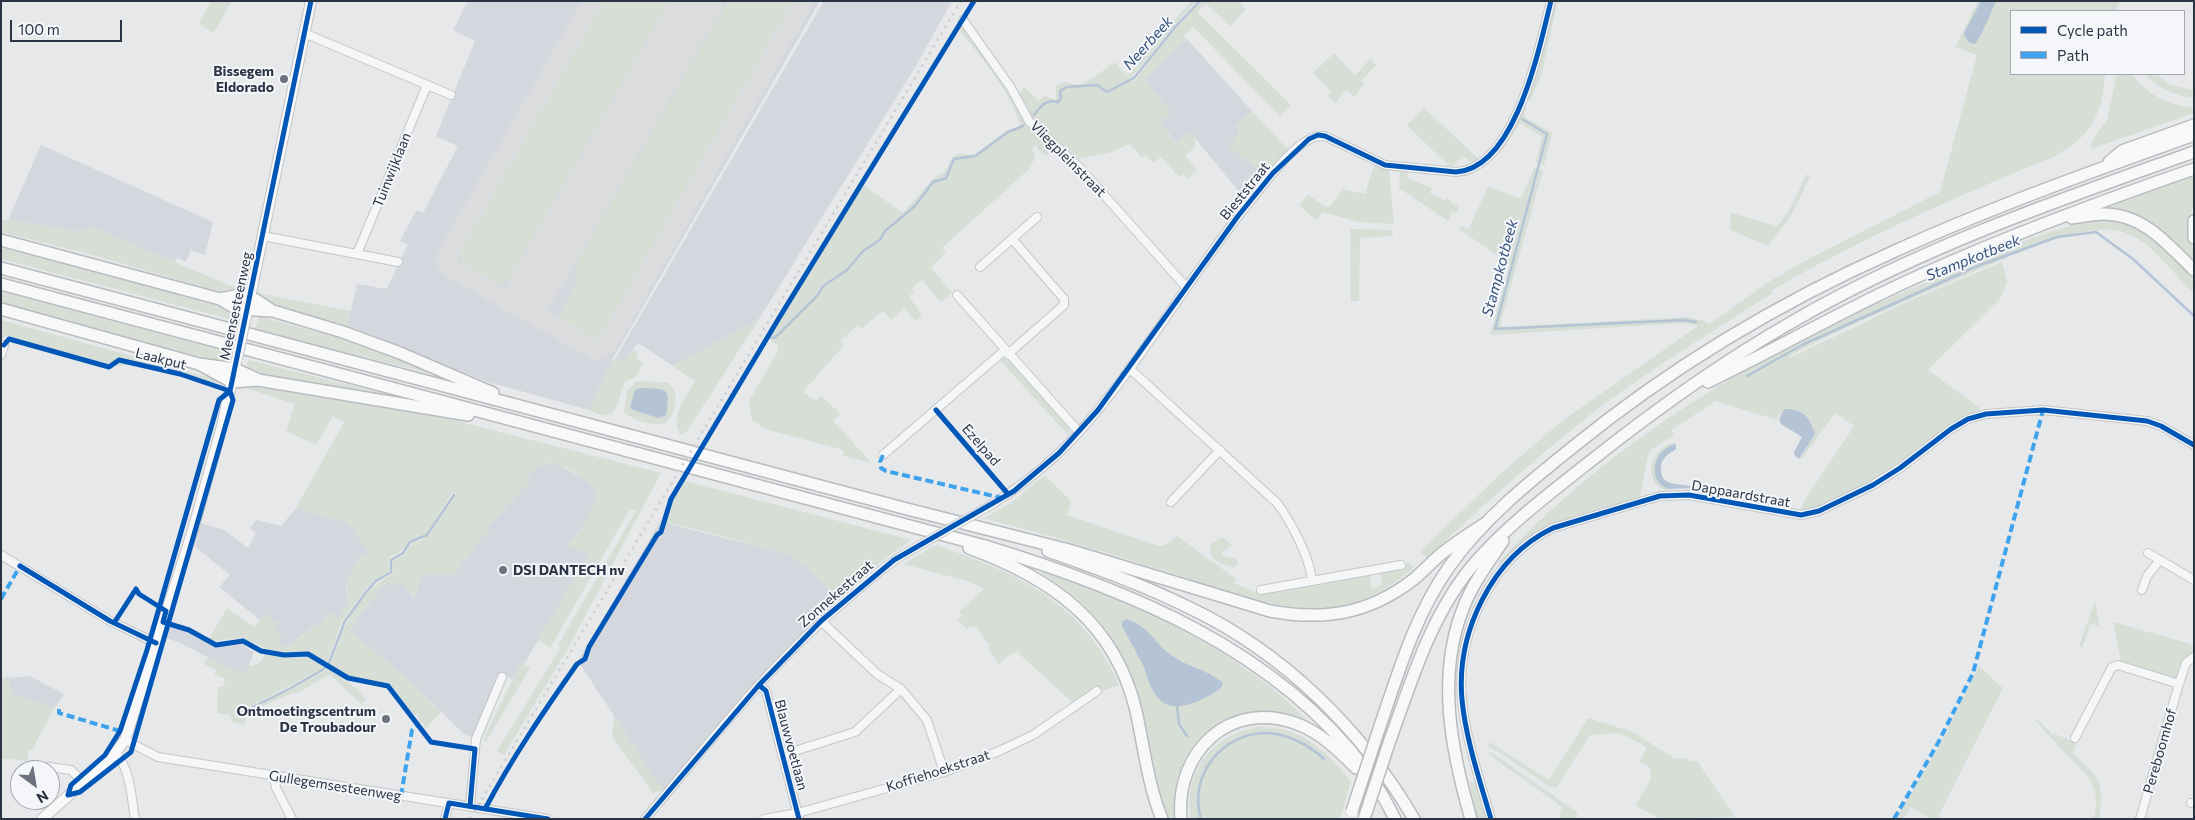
<!DOCTYPE html>
<html>
<head>
<meta charset="utf-8">
<style>
  body { margin:0 }
  #map { position:relative; width:2195px; height:820px; overflow:hidden; background:#e6e8ea; font-family:Commissioner,sans-serif }
  canvas { display:block }
  .frame { position:absolute; inset:0; border:2px solid #2b3445; pointer-events:none }
  .legend { position:absolute; left:2010px; top:10px; width:175px; height:65px; box-sizing:border-box; background:#f4f6f9; border:1px solid #a4a8b1; margin:0; padding:6px 9px; list-style:none; font-size:15px; color:#2b3445 }
  .legend li { display:flex; align-items:center; gap:10px; height:25px }
  .legend b { width:25px; border:1px solid #a4a8b1 }
  .north { position:absolute; left:10px; top:760px; width:50px; height:50px; box-sizing:border-box; background:#f4f6f9; border:1px solid #a4a8b1; border-radius:50%; rotate:148deg; font-size:14px; font-weight:700; line-height:20px; text-align:center; color:#2b3445 }
  .north::after { content:''; display:block; margin:auto; width:18px; height:22px; background:#6c737f; clip-path:polygon(50% 0,100% 100%,50% 72%,0 100%) }
  .scale { position:absolute; left:10px; top:20px; width:112px; height:22px; box-sizing:border-box; border:2px solid #2b3445; border-top:0; padding-left:6px; font-size:15px; line-height:18px; white-space:nowrap; color:#2b3445; -webkit-text-stroke:4px #f4f6f9; paint-order:stroke }
</style>
</head>
<body>
<div id="map">
<canvas width="2195" height="820"></canvas>
<div class="frame"></div>
<ul class="legend">
<li><b style="height:6px;background:#0057b8"></b>Cycle path</li>
<li><b style="height:6px;background:#3ea3ec"></b>Path</li>
</ul>
<div class="north">N</div>
<div class="scale">100 m</div>
</div>
<script>
const g = document.querySelector('canvas').getContext('2d');
g.lineJoin = 'round';
function paint(path, color) { g.fillStyle = color; g.fill(path, 'evenodd'); }
function stroke(path, color, width, dash) { g.strokeStyle = color; g.lineWidth = width; g.lineCap = dash ? 'butt' : 'round'; g.setLineDash(dash || []); g.stroke(path); }
function drawText(font, color, halo, rows, align = 'center') {
  g.font = font + ' Commissioner,sans-serif'; g.lineWidth = 4; g.setLineDash([]); g.textBaseline = 'middle'; g.strokeStyle = halo; g.fillStyle = color; for (const [text, x, y, turn = 0] of rows) {
    g.save(); g.translate(x, y); g.rotate((+turn || 0) * Math.PI / 180); g.textAlign = isNaN(turn) ? turn : align; if (halo) g.strokeText(text, 0, 0); g.fillText(text, 0, 0); g.restore();
  }
}
paint(new Path2D(`
  M468,1H820L612,360L589,410L488,382L347,327L357,284L387,289L408,244L400,241L406,229L417,210L423,213L458,146L436,136L475,41L453,30Z
  M824,1H952L917,64L759,319L673,366L638,343L625,360L614,361Z
  M1187,39L1252,111L1236,127L1266,176L1246,200L1194,137L1185,134L1177,143L1161,124L1162,120L1171,113L1144,79Z
  M41,145L213,222L205,255L191,250L186,262L177,258L175,262L92,227L81,232L8,220Z
  M555,463L588,481L597,494L596,502L586,522L568,545L589,554L524,664L521,663L512,679L499,673L473,738L464,734L408,679L349,631L357,618L387,582L400,580L414,598L420,578L429,574L454,575L477,543L489,531L486,528L530,481L527,476L540,466Z
  M296,508L348,523L370,553L358,562L351,573L346,587L347,599L350,598L349,604L338,618L319,626L317,624L285,648L277,642L282,637L273,630L277,624L265,614L260,620L219,587L230,575L195,547L201,523L224,530L248,548L256,533L250,528L256,520L281,526Z
  M669,524L788,554L808,567L839,600L798,638L767,670L665,789L656,780L578,661L658,525Z
  M171,622L191,629L219,645L239,643L254,652L246,673L242,675L178,642L166,638Z
  M8,676L10,678L30,676L64,694L55,707L12,695Z`), '#d4d7dd');
paint(new Path2D(`
  M211,1H231L214,33L199,24Z
  M600,1H669L508,280L502,284H494L468,269L459,256L460,245Z
  M728,1H797L605,335L596,341H591L556,320L577,282V262Z
  M1191,1H1197L1178,21L1130,79L1133,83L1170,35L1201,1H1238L1246,9L1231,26L1206,4L1197,12L1291,105L1280,116L1193,27L1184,35L1187,39L1144,79L1171,113L1162,120L1161,124L1176,143L1185,134L1190,132L1194,137L1196,146L1185,156L1197,170L1187,179L1183,174L1179,177L1161,157L1153,163L1146,155L1142,158L1130,144L1112,152L1077,159L1033,120L1024,110L1019,95L1024,87L1038,101L1044,96L1056,100V86L1063,82L1079,85L1093,78L1115,62L1127,76Z
  M1556,1H1558L1542,72L1530,102L1528,97Z
  M1978,1H2120L2116,11H2011V74H2105C2102,116 2091,137 2053,157C1957,196 1862,238 1772,290L1773,293C1712,332 1648,370 1590,415C1533,460 1480,508 1427,558L1420,552L1499,475L1562,421L1698,326L1684,323L1490,335L1510,264L1459,229L1461,226L1469,229L1488,186L1521,199L1534,168L1543,170L1500,325L1503,327L1686,317L1705,321L1708,325L1767,283L1801,263L1940,192L1977,55L1955,47Z
  M961,27L965,28L1054,149L1047,155L1042,154L1035,145L1032,150L1035,157L1030,168L942,248L946,253L931,267L952,293L941,302L922,280L912,288L914,292L910,295V298L922,315L915,321L904,308L891,320L883,311L861,329L858,325L840,341L844,345L803,392L816,401L821,396L841,414L833,421L872,463L843,456L844,450L768,430L752,420L749,401L778,351V345L770,340L778,337L816,299L825,285L846,272L863,252L882,240L880,237L878,241L864,249L845,271L823,284L812,299L777,335L773,336L771,334L861,183L903,213L933,179L946,170L951,159L954,156L959,154L974,155L1006,131L1021,126C1009,91 986,62 962,34L960,30Z
  M1334,53L1355,75L1370,59L1376,65L1361,81L1364,84L1354,97L1346,90L1336,103L1328,96L1331,92L1313,73Z
  M2117,74H2132C2147,95 2168,105 2194,108V113L2091,149L2092,141L2107,120Z
  M2145,74H2156L2170,85L2194,90V98C2174,96 2158,88 2145,74Z
  M1523,107L1527,108L1524,112L1526,118L1552,132L1544,165L1536,162L1542,137L1520,123L1502,151L1500,149Z
  M1424,108L1480,160L1473,164L1463,156L1451,168L1407,125Z
  M1252,111L1290,152L1266,176L1228,146L1240,132L1236,127Z
  M1374,166L1389,169L1394,224L1358,222L1323,212L1316,220L1299,205L1308,195L1328,208L1343,189L1365,194Z
  M1402,170L1408,172L1407,178L1432,188L1430,193L1446,201L1448,197L1451,203L1459,206L1457,213L1452,212L1448,221L1399,188L1400,173Z
  M1807,174L1810,176L1792,214L1768,246L1730,230L1731,213L1777,226L1789,210Z
  M2194,176V203L2189,220V235L2194,254V266L2165,236L2100,210Z
  M1,219L81,232L92,227L238,289L237,292L223,293L89,254L1,232Z
  M2092,221C2146,217 2159,246 2194,279V293C2171,273 2150,237 2119,231C2078,223 2010,257 1971,273C1910,299 1848,325 1789,356L1790,358L1909,301L2002,262L2007,282L2000,299L1928,370L1981,409L1946,428L1879,479L1815,509L1800,511L1804,501L1854,426L1835,413L1802,459H1799L1815,434C1810,418 1802,408 1784,409L1781,415L1778,414L1777,420L1716,401L1671,430L1674,435L1651,450L1648,456L1640,497L1552,526L1537,533L1518,547L1501,564L1499,562C1581,472 1691,397 1798,341C1842,318 1887,299 1932,280C1983,258 2037,232 2092,221Z
  M1350,229L1392,230L1393,236L1360,238L1359,301H1351Z
  M1,248L87,268L234,311L233,320L1,259Z
  M1,291L228,352L225,360L217,361L1,304Z
  M257,293L351,311L347,327L263,301Z
  M259,316L363,345L433,374L255,330Z
  M759,319L687,431L681,435C669,416 686,397 695,381L673,366Z
  M1,320L219,380L218,383C202,383 188,374 173,370C156,366 136,364 118,366L5,336L1,340Z
  M633,350L639,353L636,358L643,363L636,377L625,382C616,402 620,426 589,410L612,360H625Z
  M1001,357L1009,359L1070,429L1068,435L999,359Z
  M248,360L414,401L283,380L246,369Z
  M641,381L668,383C682,393 675,415 664,424C654,426 630,420 624,411L627,391L635,382Z
  M246,385L445,418L661,473L567,650L504,755L497,751L561,647L558,645L636,511L630,509L550,648L538,640L589,554L568,546C580,530 594,514 597,494C592,483 568,466 556,464C545,461 535,470 527,476L530,481L486,528L489,531L477,543L454,575L429,574L420,578L415,598L400,581L390,586L387,582L357,618L350,632L408,679L441,712L426,728L423,723L420,722L417,714L414,715L389,684L350,677L331,665C340,639 348,613 367,593C375,584 388,579 394,570L392,562L405,553L412,544L426,538L431,533L457,493H452L426,534L411,540L400,552L391,556L388,561L390,570L366,588L342,621L327,663L308,652H295L293,656L310,658L325,667L234,715L236,718L329,669L358,690L366,700L361,704L330,674L299,692L293,693L257,708L255,717H246L244,725L232,722L230,715L217,713L218,687L224,686L225,679L214,674L216,670L204,664L208,657L243,674L249,666C259,666 266,658 265,648L243,638L212,641L209,639L227,608L254,627L265,614L278,624L273,630L282,637L277,642L285,648L318,624L320,625L330,611L338,618L349,604L350,598L346,599C346,583 352,559 369,553L348,523L296,508L344,422L333,416L316,445L286,431L295,404L243,387Z
  M1675,442L1676,444C1655,448 1645,480 1668,489V491C1641,484 1649,446 1675,442Z
  M1045,475L1071,501L1067,515L1159,546L1164,545L1177,536L1236,579L1234,583L1255,592H1261L1369,573L1372,589L1382,584L1380,571L1401,568L1408,562L1414,568C1390,588 1362,604 1330,608C1275,613 1219,588 1168,572C1107,553 1045,534 983,518L1008,505Z
  M685,481L911,540L883,560L839,600L808,567L788,554L683,526L669,524L658,525Z
  M1222,537L1232,545L1221,552L1223,556L1236,559L1238,563L1234,567C1221,564 1207,561 1211,544Z
  M936,545C1016,573 1083,601 1119,685L1096,693L1093,689L1073,703L1016,651L1006,657L999,665L988,649L990,644L987,643L976,626L973,628L971,626L967,629L957,619L962,615L959,612L984,589L970,582L903,564Z
  M1039,571C1137,605 1235,646 1309,722C1294,716 1278,711 1260,711C1205,713 1166,766 1176,819H1169C1156,786 1152,752 1144,719C1133,669 1110,625 1070,593C1060,585 1049,578 1039,571Z
  M2095,601L2099,626L2091,624L2082,647L2079,646Z
  M2113,622L2194,645V655L2185,659L2179,676L2176,678L2121,661Z
  M521,662L530,668L485,743L484,738Z
  M1979,666L2003,688L1937,819H1931L1911,807L1903,819H1896L1937,750Z
  M8,676L12,695L55,707L36,742L35,748L28,750V761L1,758V689L3,686L1,679Z
  M614,716L656,780L665,789L653,793L612,737Z
  M1588,718L1633,732L1675,759L1685,758L1692,762L1697,761L1735,817L1657,819V817L1635,806L1650,781L1651,772L1648,766L1640,761L1647,747L1620,733L1590,735L1556,788L1549,786L1499,752L1487,746L1490,742L1549,780Z
  M2037,719L2053,735L2055,734L2076,743L2073,754C2099,776 2105,783 2099,819H2094C2101,788 2090,778 2070,758C2058,746 2047,733 2036,721Z
  M1258,727C1302,726 1324,750 1351,781L1340,819H1191C1183,773 1212,734 1258,727Z
  M1491,752L1577,812V819H1559L1562,807L1487,753Z
  M1469,782L1476,783L1487,819H1477Z`), '#d6ded6');
paint(new Path2D(`
  M1981,1H1996C1991,13 1981,37 1975,44C1968,43 1965,39 1964,33Z
  M641,388C667,389 671,387 666,415L658,418L633,410L630,407L635,390Z
  M1784,409C1803,408 1810,418 1815,434L1799,459L1795,456L1794,452L1802,437L1781,424L1779,420Z
  M1676,444V449C1668,454 1660,459 1661,470C1661,489 1685,482 1695,488L1668,489C1645,480 1654,448 1676,444Z
  M1126,619C1147,625 1155,643 1171,655C1187,667 1207,669 1223,683L1221,688C1204,700 1168,720 1154,692C1149,685 1147,675 1144,667C1137,653 1129,640 1122,626V622Z`), '#b4c4d5');
stroke(new Path2D(`
  M1034,115C1041,106 1046,99 1058,102L1061,98L1060,91L1067,87L1097,85L1107,92L1134,78L1176,26L1200,1
  M1522,119L1547,134L1495,329L1684,320L1696,322
  M769,337L774,338L779,334L817,296L823,286L847,270L863,251L880,240L885,231L915,206L933,182L946,178L954,159L975,156L1008,132L1023,126
  M1747,376L1802,345L1975,267L2057,237L2096,232L2133,259L2194,316
  M1177,706L1179,724L1187,736
  M237,715L289,689L324,669L329,663L345,621L366,592L376,581L391,572V560L403,553L410,542L427,535L454,495
  M1201,819C1188,776 1221,734 1265,733C1287,733 1309,745 1324,759`), '#b4c4d5', 2.5);
stroke(new Path2D(`
  M593,1L446,257L448,264L453,269L596,350L603,348L609,341L804,1
  M520,308L533,287`), '#dadcde', 20);
stroke(new Path2D(`
  M533,287L698,1`), '#dadcde', 50);
const minor = new Path2D(`
  M963,20L1011,88L1029,121L1081,169L1186,287
  M304,33L451,95
  M263,236L398,262
  M357,254L427,85
  M980,267L1037,217
  M957,295L1079,432
  M1008,354L1064,305V299L1013,240
  M1,355L4,345
  M1129,368L1277,503C1291,522 1310,557 1312,581
  M883,455L1005,350
  M1171,502L1220,450
  M991,505C1028,482 1060,455 1088,422C1149,350 1195,268 1255,195C1269,178 1290,149 1310,139C1315,136 1319,136 1325,136L1385,165L1456,172C1516,168 1539,48 1551,1
  M2148,553L2160,560
  M1,555L110,621L156,643
  M1261,590L1401,565
  M2142,590L2147,576L2160,560L2194,580
  M821,621L877,674L901,689L927,720L944,772
  M759,685L766,691L799,819
  M2075,738L2112,667L2118,665L2179,684
  M125,740L158,757L548,819
  M116,753C131,771 131,796 135,819
  M782,755L855,732L901,689
  M49,767L71,770L83,782
  M274,776L276,788L292,819
  M2191,803H2194
  M470,806L476,739L502,677
  M445,819L449,803
  M645,819C707,746 765,670 838,607C860,588 881,568 906,553
  M764,819L798,813L944,772L997,752L1033,735L1097,691
  M1491,819C1480,781 1466,740 1462,700C1456,633 1491,558 1553,528L1660,496L1689,495L1801,515L1819,511L1873,485L1900,468L1951,429L1968,419L1986,414L2043,410L2147,421L2161,426L2194,445
  M2140,819L2179,684L2186,663L2194,657`);
const major = new Path2D(`
  M246,317L311,1
  M42,819L112,757L125,740L193,530L222,426L236,362`);
const highway = new Path2D(`
  M2109,162L2122,151L2194,125
  M2072,218C2082,217 2093,214 2103,214C2144,214 2167,244 2194,270
  M2194,221V238
  M1,240L220,299L237,309L273,311
  M1,268L907,509L1069,550L1270,611C1325,621 1369,614 1414,579C1425,570 1434,559 1445,551C1458,541 1472,532 1486,523
  M1,284L985,546C1126,589 1275,648 1366,770C1378,785 1386,802 1395,819
  M220,299L240,295L250,296L273,311L343,332L400,353L493,393
  M1,309L199,364L235,369L257,379
  M199,364L232,382L258,380L468,415
  M1708,382C1772,351 1833,316 1897,286C1993,241 2093,204 2194,169
  M969,548C1051,578 1115,622 1136,711C1144,747 1148,785 1162,819
  M1048,551C1096,568 1144,585 1190,608C1284,653 1362,730 1414,819
  M1380,726C1399,671 1415,615 1449,567C1482,520 1528,483 1573,447C1670,368 1780,302 1895,251C1992,207 2093,171 2194,135
  M1390,740C1411,683 1428,624 1465,575C1497,533 1550,493 1592,460C1655,410 1722,362 1792,322C1917,249 2058,200 2194,152
  M1181,819C1175,752 1229,700 1295,723C1320,732 1338,750 1356,768
  M1471,819C1451,750 1436,675 1464,606C1473,583 1489,562 1503,541`);
stroke(minor, '#c4c6c8', 10);
stroke(major, '#c2c5c8', 12);
stroke(highway, '#b8bbbf', 14);
stroke(minor, '#f5f6f7', 8);
stroke(major, '#f8f8f8', 10);
stroke(highway, '#f8f8f8', 11);
stroke(new Path2D(`
  M470,819L961,1`), '#cecfd2', 2.5, [2.5, 5]);
const minorBridge = new Path2D(`
  M906,553L991,505`);
const majorBridge = new Path2D(`
  M237,359L245,320`);
const highwayBridge = new Path2D(`
  M1352,811L1380,726
  M1364,819L1390,740`);
stroke(minorBridge, '#c4c6c8', 10, []);
stroke(majorBridge, '#c2c5c8', 12, []);
stroke(highwayBridge, '#b8bbbf', 14, []);
stroke(minorBridge, '#f5f6f7', 8);
stroke(majorBridge, '#f8f8f8', 10);
stroke(highwayBridge, '#f8f8f8', 11);
stroke(new Path2D(`
  M883,455L880,462L881,468L886,471L1002,498
  M1,599L20,566
  M59,709V713L120,731
  M401,796L412,730L418,725
  M1894,819L1938,743L1973,673L2043,410`), '#3ea3ec', 4, [8, 4]);
stroke(new Path2D(`
  M4,345L9,339L109,367L119,360L180,374L230,391
  M230,391L311,1
  M936,410L1008,494
  M20,566L110,621L156,643
  M114,623L136,589L139,594L166,611L163,622L189,630L216,645L243,641L261,651L284,655L308,654L348,678L388,686L431,742L475,749L470,806
  M759,685L766,691L799,819
  M68,795L80,792L131,752L233,400L230,391
  M68,795L71,785L105,755L120,731L147,650L219,400L230,391
  M485,809C512,758 544,711 577,664L585,659L589,647L657,535L661,532L671,499L779,318L974,1
  M445,819L449,803L548,819
  M645,819L759,685L821,621L894,560L1014,491L1059,453L1098,410L1238,216L1273,173L1309,139L1318,135L1325,136L1385,165L1456,172C1516,168 1539,48 1551,1
  M1491,819C1480,781 1466,740 1462,700C1456,633 1491,558 1553,528L1660,496L1689,495L1801,515L1819,511L1873,485L1900,468L1951,429L1968,419L1986,414L2043,410L2147,421L2161,426L2194,445`), '#0057b8', 5);
for (const [x, y, r, color] of [
  [284,79,5,"#6c737f"],
  [503,570,5,"#6c737f"],
  [386,719,5,"#6c737f"]
]) { const dot = new Path2D(); dot.arc(x, y, r, 0, 2 * Math.PI); g.fillStyle = color; g.fill(dot); stroke(dot, '#f4f6f9', 2); }
drawText('bold 14px', '#2b3445', '#f4f6f9', [
  ["Bissegem",274,71],
  ["Eldorado",274,87],
  ["DSI DANTECH nv",513,570,"left"],
  ["Ontmoetingscentrum",376,711],
  ["De Troubadour",376,727]
], 'right');
drawText('14px', '#2b3445', '#f4f6f9', [
  ["Vliegpleinstraat",1068,159,45],
  ["Tuinwijklaan",392,170,-68],
  ["Bieststraat",1245,191,-51],
  ["Meensesteenweg",236,306,-78],
  ["Laakput",161,359,14],
  ["Ezelpad",981,445,49],
  ["Dappaardstraat",1741,494,10],
  ["Zonnekestraat",836,594,-41],
  ["Blauwvoetlaan",791,745,75],
  ["Pereboomhof",2160,751,-74],
  ["Koffiehoekstraat",938,771,-18],
  ["Gullegemsesteenweg",335,786,9]
]);
drawText('italic 15px', '#34527a', '#f4f6f9', [
  ["Neerbeek",1148,43,-48],
  ["Stampkotbeek",1973,258,-22],
  ["Stampkotbeek",1500,268,-75]
]);
</script>
</body>
</html>
